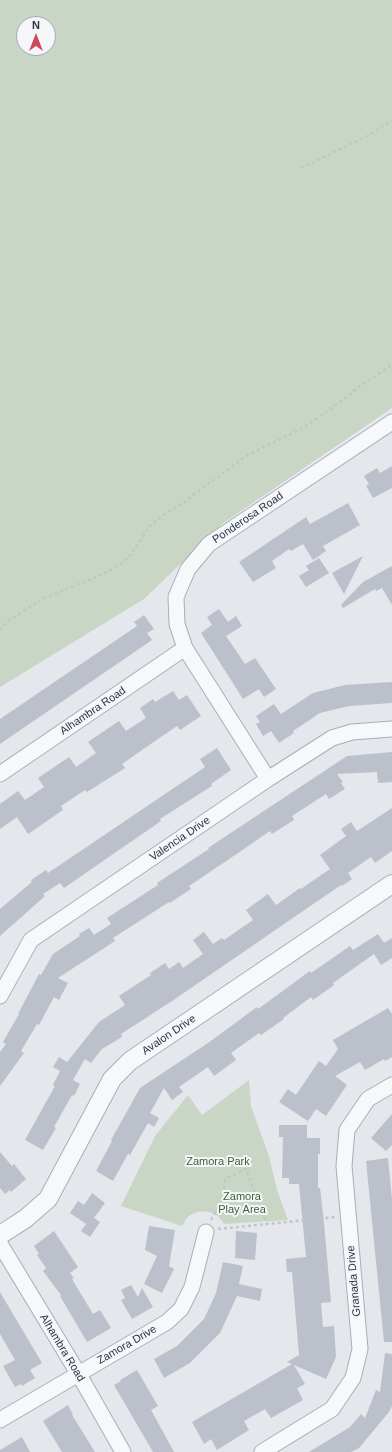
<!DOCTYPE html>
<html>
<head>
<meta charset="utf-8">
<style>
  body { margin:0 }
  #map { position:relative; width:392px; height:1452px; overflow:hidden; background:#e4e7ec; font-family:Helvetica,sans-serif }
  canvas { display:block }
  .north { position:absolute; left:16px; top:16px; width:40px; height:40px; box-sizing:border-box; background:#f4f6f9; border:1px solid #a4a8b1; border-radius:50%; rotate:0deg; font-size:11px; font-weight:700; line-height:16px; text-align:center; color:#2b3445 }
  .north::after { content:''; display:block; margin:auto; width:14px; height:18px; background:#d1495b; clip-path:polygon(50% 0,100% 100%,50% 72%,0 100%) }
</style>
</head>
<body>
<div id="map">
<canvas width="392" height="1452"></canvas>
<div class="north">N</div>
</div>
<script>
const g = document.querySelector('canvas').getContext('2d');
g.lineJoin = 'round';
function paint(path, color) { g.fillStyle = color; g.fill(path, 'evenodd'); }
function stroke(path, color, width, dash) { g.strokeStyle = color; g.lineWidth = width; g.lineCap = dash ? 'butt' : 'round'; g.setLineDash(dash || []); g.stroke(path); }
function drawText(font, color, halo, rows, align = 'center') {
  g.font = font + ' Helvetica,sans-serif'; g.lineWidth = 4; g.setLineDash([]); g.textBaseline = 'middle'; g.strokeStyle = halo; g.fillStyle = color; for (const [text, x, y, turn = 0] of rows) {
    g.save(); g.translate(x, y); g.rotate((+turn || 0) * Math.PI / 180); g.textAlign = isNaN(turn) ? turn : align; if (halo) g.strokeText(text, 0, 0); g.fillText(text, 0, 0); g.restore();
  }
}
paint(new Path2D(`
  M0,0H392V408L222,524L144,599L0,687ZM24,24H48V48H24Z
  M249,1080L251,1106L269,1156L277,1190L288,1220L224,1224C218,1211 201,1207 189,1216C186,1218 184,1223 182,1226L121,1206L155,1136L188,1095L202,1115Z`), '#c9d6c5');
paint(new Path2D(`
  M392,466V488L373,498L366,486L369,484L364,476L377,468L380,473Z
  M348,503L360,525L323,546L326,551L313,560L303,544L291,551L289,549L272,561L276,568L253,582L239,562L306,517L310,524Z
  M363,556L344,594L332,573Z
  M319,558L329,573L306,587L299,576L309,570L306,566Z
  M392,566V605L382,588L376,591L375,589L343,608L341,605L363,582Z
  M219,609L228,622L236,616L242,626L226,636L245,664L255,658L276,689L264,697L259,689L243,699L201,633L212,625L207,617Z
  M144,615L154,629L147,633L152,640L0,744V719L137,626L134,622Z
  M392,682V703L349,706L320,713L293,731L294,733L279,743L271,731L263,736L256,724L260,722L256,716L274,704L281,714L313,693L345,685Z
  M173,691L179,700L187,695L201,716L180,730L177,726L142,750L122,764L125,768L87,792L85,790L61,806L63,810L28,834L17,817L0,829V804L18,791L25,800L44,787L38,778L69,757L76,767L96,753L88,742L119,721L126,731L146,718L140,708L153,699L155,702Z
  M217,748L231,770L211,784L212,786L160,819L161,821L64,888L60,883L43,894L45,896L0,936V909L32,882L31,880L46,870L48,873L205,767L200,759Z
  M392,752V782L378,783L377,772L337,774L343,782L341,783L345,789L329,799L326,794L292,816L294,820L272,834L270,831L241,851L189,886L191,889L170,903L169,902L113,938L115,941L58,978L68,983L59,1000L54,997L39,1025L37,1024L21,1051L24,1053L0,1086V1052L6,1044L3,1042L19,1014H18L39,974L41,975L53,954L80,936L79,934L89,928L94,935L111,924L107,918L158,885L157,883L209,849L208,848L347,756Z
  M392,808V851L375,863L371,857L348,873L352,879L342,886L341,885L172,1001L121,1034L122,1037L102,1049L91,1063L85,1059L73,1080L80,1084L74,1096L72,1095L54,1127L56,1128L43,1150L25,1140L55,1086L53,1085L60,1071L53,1067L59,1057L67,1062L99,1022L125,1005L119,996L151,975L150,973L165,963L169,969L179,962L183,968L203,954L193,940L204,932L213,944L222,938L224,940L253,920L246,910L268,894L276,905L300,888L301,889L330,869L320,855L346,836L341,829L351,822L357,831Z
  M378,934L384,943L392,938V958L381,965L374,954L333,983L334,985L313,1000L311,997L283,1018L284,1019L261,1035L259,1033L231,1053L236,1060L214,1076L208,1067L179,1087L183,1092L172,1100L164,1088L150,1113L159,1118L154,1127L148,1123L130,1155L128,1154L113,1181L96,1171L112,1141L111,1140L140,1088L208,1043L257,1007L258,1009L310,971L311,973L350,946L353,950Z
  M388,1008L392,1014V1057L385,1061L384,1059L365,1070L360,1062L335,1076L347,1085L326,1116L316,1109L308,1121L279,1102L288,1089L296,1095L319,1061L326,1066L338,1049L333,1040Z
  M392,1114V1145L386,1151L371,1138Z
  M279,1125H307V1138H320V1154H318V1188H320L324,1223L331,1302L321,1303L323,1327L334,1326L336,1357L326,1379L294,1365L305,1384L297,1388L303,1400L271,1418L265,1409L244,1421L249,1430L217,1450L211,1439L204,1444L192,1422L292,1364L287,1362L299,1355L292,1272H287L286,1259L306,1257L299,1184H289V1178H282L283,1137H279Z
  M0,1152L12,1166L14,1164L26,1179L11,1192L10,1190L5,1194L0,1188Z
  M388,1158L392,1199V1342H384L366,1161Z
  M92,1193L105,1203L94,1218L100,1222L90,1237L81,1231L86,1224L70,1213L78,1201L84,1205Z
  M149,1226L175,1230L169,1266L174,1269L162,1293L144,1284L157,1256L145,1250Z
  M54,1231L78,1267L70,1273L74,1278L72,1279L93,1314L100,1310L111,1328L87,1342L60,1296L61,1295L43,1271L46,1268L37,1255L39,1254L34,1246Z
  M236,1231L257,1233L255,1260L235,1258Z
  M223,1262L243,1266L239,1284L262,1289L260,1301L237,1296L220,1333L190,1363L164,1378L154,1359L177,1346L204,1319L216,1293Z
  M131,1285L138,1297L142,1288L153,1307L132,1319L121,1300L125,1298L121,1290Z
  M0,1292L42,1363L30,1370L35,1378L22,1386L21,1384L15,1387L3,1366L15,1360L0,1334Z
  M385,1353L392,1354V1406L389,1412L359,1448L351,1452H309L350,1427L361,1414L365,1418L376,1390L380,1392Z
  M137,1370L158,1406L151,1410L174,1452H153L114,1385L121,1381L120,1380Z
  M68,1405L73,1415H72L95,1452H62L43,1421Z
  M22,1437L30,1452H0V1450Z`), '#bbc0ca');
const minor = new Path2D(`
  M0,774L185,648
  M268,779L185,648L177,624L176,597L188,569L209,544L392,422
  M0,996L31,940L268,779L332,738L352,732L392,729
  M0,1244L78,1373L123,1452
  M0,1420L167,1322L181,1309L192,1287L206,1232
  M262,1452L332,1409L353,1378L360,1349L344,1166L347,1130L368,1099L392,1085`);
const tertiary = new Path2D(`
  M0,1235L25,1219L48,1199L112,1079L130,1061L392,884`);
stroke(minor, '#a9aeb7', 17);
stroke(tertiary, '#a9aeb7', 20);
stroke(new Path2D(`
  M301,168L368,136L392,120
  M0,630L8,621L42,599L101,575L121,564L132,553L150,526L162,516L184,502L246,456L303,428L339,403L360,386L392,365
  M211,1220L217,1209L223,1204L225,1195L224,1186L225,1180L229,1177L246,1169L267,1224
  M218,1229L336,1217`), '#c2c5cb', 2.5, [3, 3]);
stroke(minor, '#f7f8fa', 15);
stroke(tertiary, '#f7f8fa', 18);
drawText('11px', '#2b3445', '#f4f6f9', [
  ["Ponderosa Road",248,518,-34],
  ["Alhambra Road",93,711,-34],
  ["Valencia Drive",180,839,-34],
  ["Avalon Drive",169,1035,-34],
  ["Granada Drive",354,1281,-95],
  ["Zamora Drive",127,1345,-30],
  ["Alhambra Road",62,1348,59]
]);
drawText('11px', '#3f6138', '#f4f6f9', [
  ["Zamora Park",218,1162],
  ["Zamora",242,1197],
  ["Play Area",242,1210]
]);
</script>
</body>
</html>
